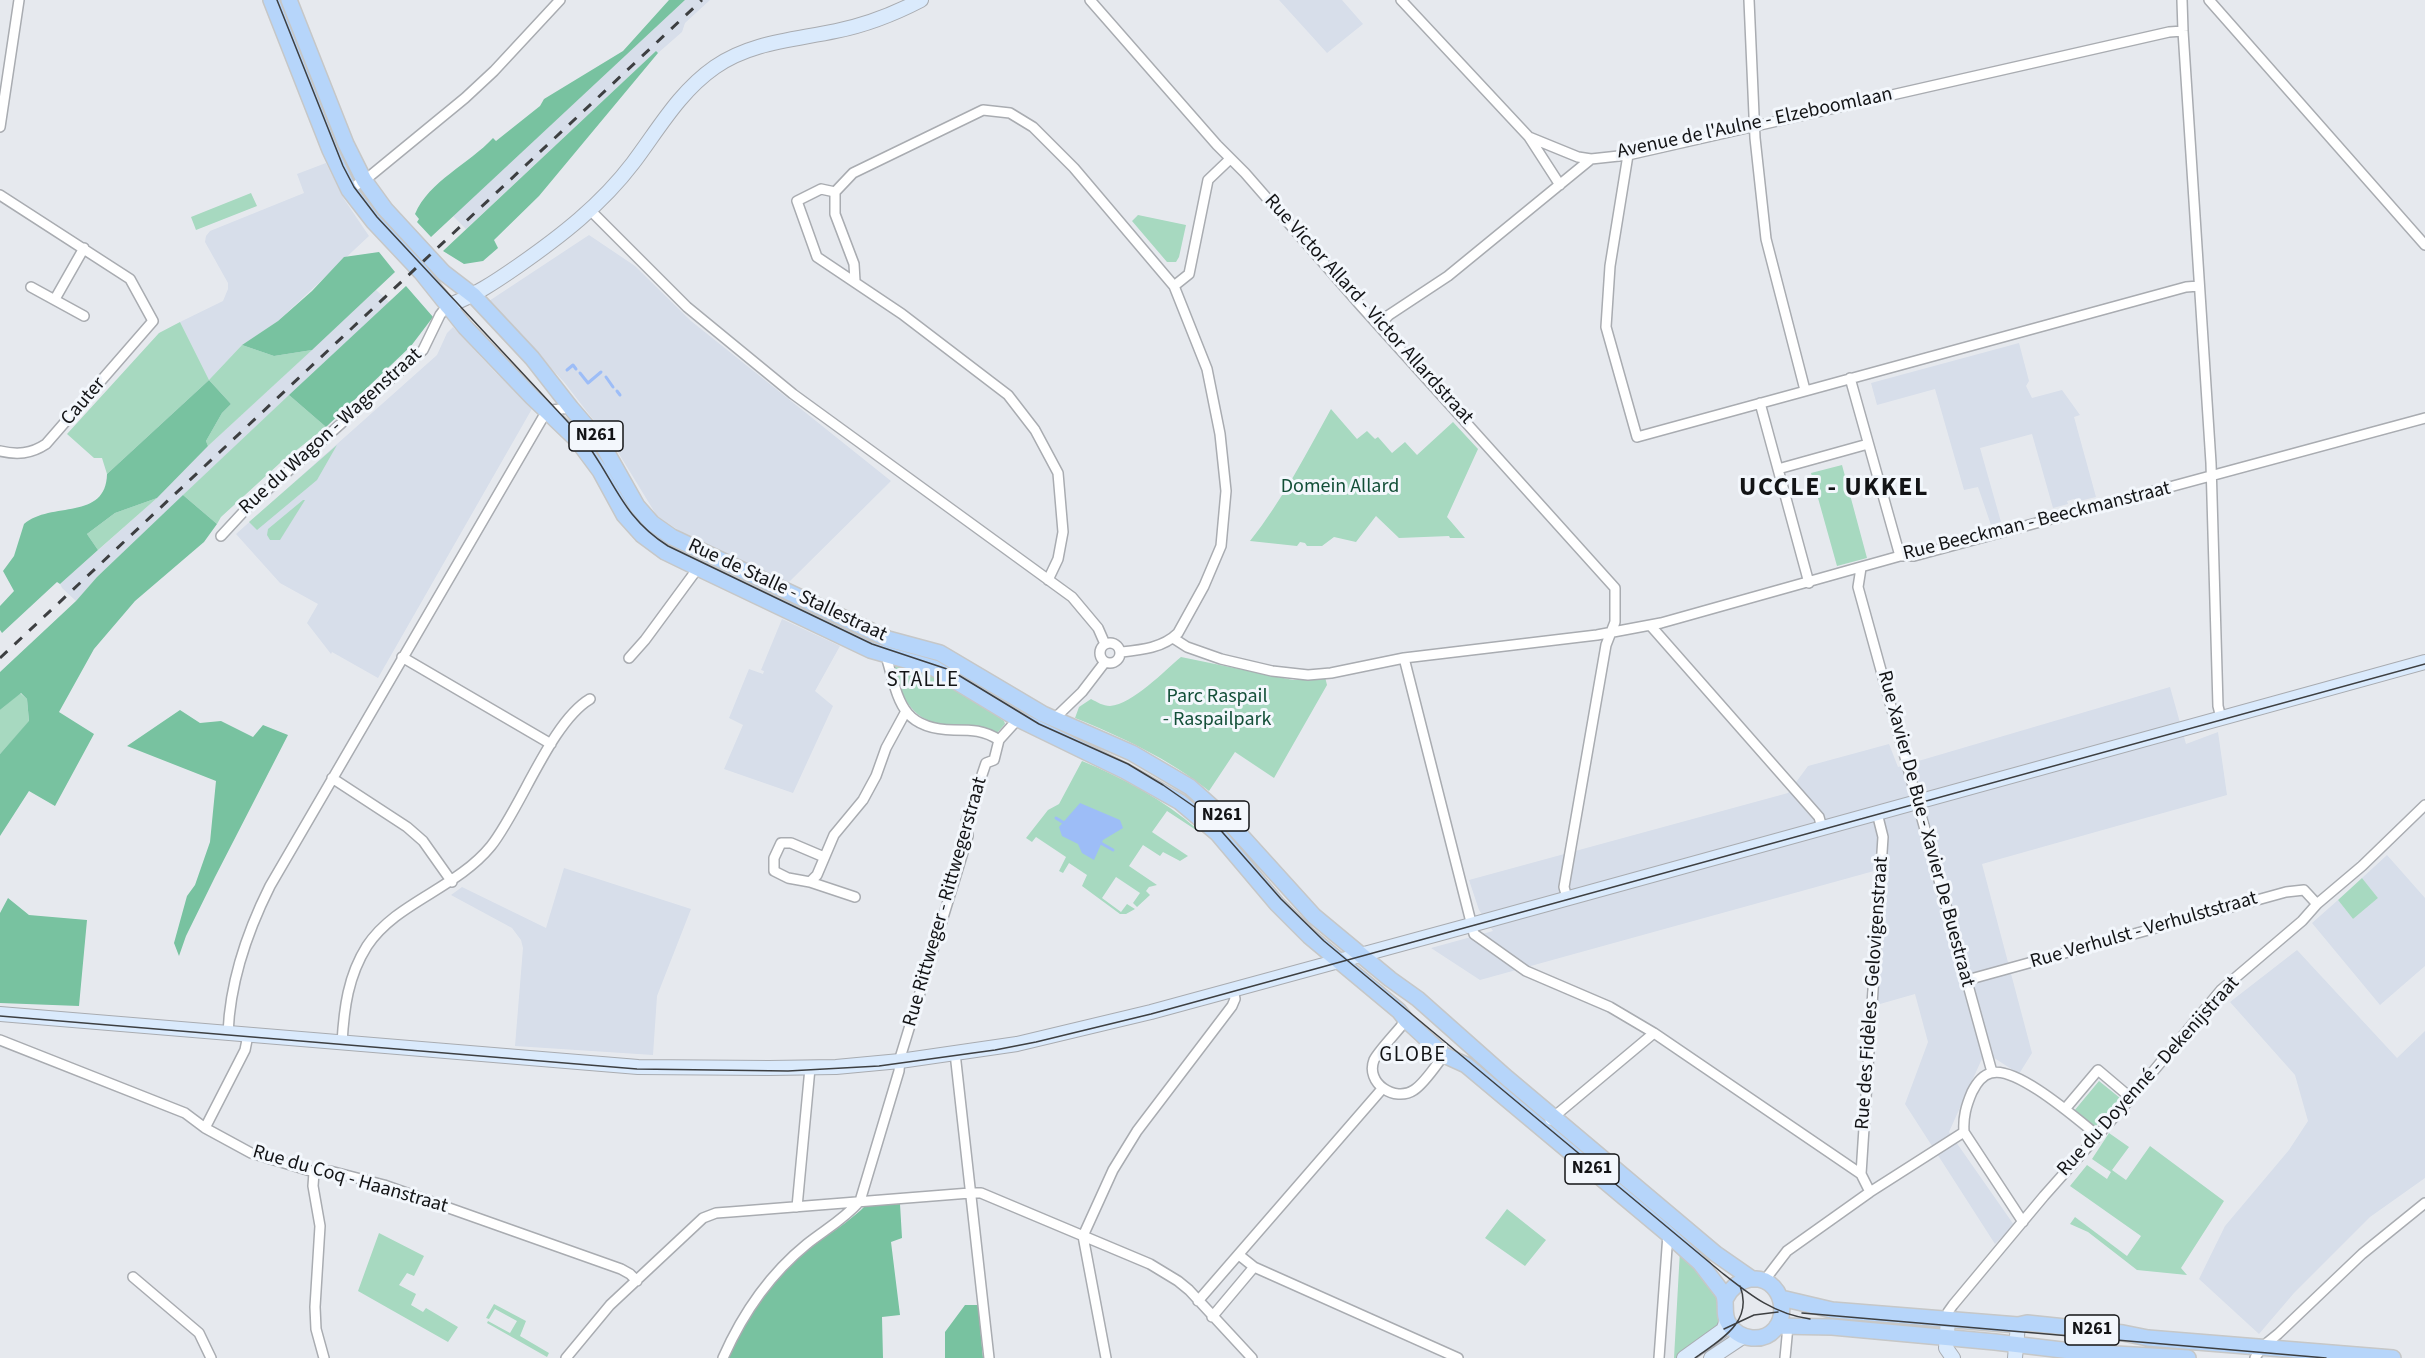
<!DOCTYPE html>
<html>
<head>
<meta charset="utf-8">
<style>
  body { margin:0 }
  canvas { display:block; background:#e6e9ee }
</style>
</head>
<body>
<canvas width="2425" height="1358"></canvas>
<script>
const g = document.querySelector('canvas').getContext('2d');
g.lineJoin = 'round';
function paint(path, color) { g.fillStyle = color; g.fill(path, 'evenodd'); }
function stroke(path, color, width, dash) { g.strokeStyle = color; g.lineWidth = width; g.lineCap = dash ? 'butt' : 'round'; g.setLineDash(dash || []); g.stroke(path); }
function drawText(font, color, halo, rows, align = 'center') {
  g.font = font + ' "Source Sans 3",sans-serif'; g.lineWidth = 6; g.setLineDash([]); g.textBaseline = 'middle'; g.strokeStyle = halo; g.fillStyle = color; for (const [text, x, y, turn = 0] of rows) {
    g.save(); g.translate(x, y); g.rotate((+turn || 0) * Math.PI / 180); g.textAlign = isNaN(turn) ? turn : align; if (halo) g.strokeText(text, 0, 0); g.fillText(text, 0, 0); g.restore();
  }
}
paint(new Path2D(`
  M685,0H710L685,23L682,32L658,53L655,52L466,229L453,216Z
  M1279,0H1342L1363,24L1327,53Z
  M326,163L344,199L369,236L278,321L242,345L209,380L180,322L223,301L228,289V283L205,242L206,236L210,231L304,193L297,174Z
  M589,235L635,266L691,321L891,481L787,584L704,547L657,516L616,449L564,382L489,301Z
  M376,290L389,302L97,577L76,601L62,588L60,584L157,498L208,446Z
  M453,327L495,372L533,407L378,678L332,652L331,654L307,623L318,604L280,583L236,534L437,355L447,333Z
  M2019,343L2029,381L2026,386L2032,398L2062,390L2080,415L2074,417L2096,497L2075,502L2074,499L2067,501L2068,504L2053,508L2032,434L1980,448L2001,522L1991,525L1978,487L1964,490L1935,389L1877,405L1871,383Z
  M782,619L840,646L815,691L833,706L793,793L724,769L743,725L729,718L749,669L763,674L764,671L761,670Z
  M2170,687L2186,744L2218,732L2227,795L1982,864L2032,1053L2019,1074L1985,1052L1949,1132L2014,1225L1995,1244L1905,1104L1928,1042L1915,994L1866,1008L1874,871L1480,980L1431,948L1493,931L1479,910L1469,880L1788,793L1808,766L1889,744L1898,767Z
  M2387,855L2425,898V966L2380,1005L2312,923L2338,900L2353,919L2378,898L2362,878Z
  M564,868L691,909L657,996L653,1055L515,1046L523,948L521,940L512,928L451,895L462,887L546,928Z
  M2297,950L2397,1058L2425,1031V1178L2370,1217L2294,1293L2259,1334L2199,1279L2225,1226L2289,1150L2308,1121L2295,1075L2230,1002Z`), '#d7deea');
paint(new Path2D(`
  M251,193L257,206L196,230L191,217Z
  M1138,215L1186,225L1179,257L1176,262H1167L1132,221Z
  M180,322L209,380L242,345L274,356L312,350L208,446L206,441L222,413L231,404L209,380L107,474L102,458H94L67,434L159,333Z
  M289,395L326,427L280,463L221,517L217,524L183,495Z
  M1331,409L1357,439L1367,431L1375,439L1378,437L1392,453L1405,442L1417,455L1453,422L1478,449L1447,517L1465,538H1450L1449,536L1399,538L1376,516L1356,542L1334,537L1322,546H1307L1305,543L1300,542L1297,546L1250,541C1282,501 1306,454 1331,409Z
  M337,445L317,480L257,530L249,522Z
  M1842,465L1867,558L1837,566L1811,473Z
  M157,498L98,550L87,534L115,513Z
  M303,500H305L280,540H270L267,535L268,529Z
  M1181,657L1293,680L1325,677L1327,685L1274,778L1235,752L1209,791C1169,759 1122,737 1075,718L1079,707L1091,699C1097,702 1103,706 1110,706C1133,704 1164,671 1181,657Z
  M893,662L934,671L1004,721L1005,724L997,733C981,726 969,725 952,725C911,724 903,698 891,665Z
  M20,693L27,699L29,722L0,754V710Z
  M1082,761C1123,778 1164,800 1197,829L1196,830L1167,811L1152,832L1188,856L1180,861L1163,852L1160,856L1143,845L1129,866L1157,885L1149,887L1146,891L1150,895L1137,907L1133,903L1140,893L1116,877L1102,898L1121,912L1127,904L1135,909L1126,914H1120L1082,886L1087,875L1069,863L1063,873L1059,871L1066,857L1036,837L1032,842L1026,838L1048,810L1059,804Z
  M2362,878L2378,898L2353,919L2338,900Z
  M2099,1081L2120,1098L2089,1134L2069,1117Z
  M2109,1133L2129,1147L2112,1170L2126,1180L2150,1146L2224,1201L2181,1268L2187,1275L2137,1270L2088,1232L2070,1224L2075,1217L2127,1256L2141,1236L2070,1186L2087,1165L2107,1179L2111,1172L2092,1159Z
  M1507,1209L1546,1240L1525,1266L1485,1238Z
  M379,1233L424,1256L414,1276L407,1273L399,1285L416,1294L411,1305L423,1312L426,1308L458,1327L448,1342L358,1291Z
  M1680,1250C1698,1270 1734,1299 1718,1328L1677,1358H1674Z
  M494,1304L526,1321L520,1336L549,1353L547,1357L487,1323L488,1321L510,1333L517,1321L495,1309L489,1319L486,1318Z`), '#a7d9c0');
paint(new Path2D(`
  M669,0H685L431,237L417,222L419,219L415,214C429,181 469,164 493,138L496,141L540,106L544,99L623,51Z
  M656,51L658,53L539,196L494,240L498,248L483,261L464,264L443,251Z
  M379,252L395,272L312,350L274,356L242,345L278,321L312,291L344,257Z
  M406,286L433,317L411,346L326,427L289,395Z
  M209,380L231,404L222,413L206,441L208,446L157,498L115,513L87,534L98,550L60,584L57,582L2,633L0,630V606L14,591L3,571L14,556L24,524C51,501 106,521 107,474Z
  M183,495L217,524L204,542L135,601L94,649L59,712L94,734L55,806L29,791L0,836V754L29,721L27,699L21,693L0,710V672L76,601L97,577Z
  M180,710L200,723L221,721L253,737L263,725L288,735L215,877L186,936L179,956L174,943L187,896L195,885L210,842L216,781L127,746Z
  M8,898L29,915L87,920L79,1006L0,1003V913Z
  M900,1204L902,1238L891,1242L900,1315L882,1317L883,1358H728C744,1327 762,1294 786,1269C809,1244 841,1230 865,1206Z
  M965,1305H978L983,1358H945V1332Z`), '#78c2a0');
paint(new Path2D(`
  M1080,803L1120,820L1123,828L1103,840L1094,860L1082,853L1078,844L1062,836L1059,827Z`), '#9dbdf7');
stroke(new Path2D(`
  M567,370L573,365L576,369
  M580,373L588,383L601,372
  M606,377L613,387
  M617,391L620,395
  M1056,818L1064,823
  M1099,842L1113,850`), '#9dbdf7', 3);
const street = new Path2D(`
  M1090,0L1217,145L1245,173L1361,306L1615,588V622L1606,645L1564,887L1567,898
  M1401,0L1529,137
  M1749,0L1755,138L1766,239L1805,390
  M2182,0L2183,31L2211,463L2218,706L2221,718
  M2209,0L2425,245
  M0,127L19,0
  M1628,155L1610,266L1606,327L1637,437L2186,287L2199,286
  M1560,185L1529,137L1578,157L1591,159
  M349,190L370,176L465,98L494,71L560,0
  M835,192V214L854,264L855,281
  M0,195L130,279L153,321L46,444C31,454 17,455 0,451
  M591,211L687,307L793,394L1072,597L1098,628L1105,644
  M1174,286L1189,274L1208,180L1230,159
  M31,287L84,316
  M55,299L84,248
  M1379,325L1389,315L1448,276L1591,159L1628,155L2169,32L2183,31
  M1850,378L1900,556
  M1760,403L1809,583
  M1778,469L1868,444
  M221,536L246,509L423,350L440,315L447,306
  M1861,568L1858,587L1992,1072
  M1048,580L1058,559L1063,532L1058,473L1035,430L1008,395L902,314L817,257L797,201L821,189L835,192L853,173L983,110L1010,113L1033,127L1074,168L1174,286L1207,369L1220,434L1226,491L1221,546L1204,586L1178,633C1163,648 1141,650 1121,652
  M1650,625L1819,817L1822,828
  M1173,638L1187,647L1221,659L1272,671L1308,675L1331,673L1404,658L1597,635L1661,623L1900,556H1914L2425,418
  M1100 653a10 10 0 1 1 20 0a10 10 0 1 1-20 0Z
  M886,656C899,700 900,729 954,730C972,730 984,730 999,740
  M402,657L551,744
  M629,658L645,640L698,568
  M1404,658L1474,934L1526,971L1610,1007L1654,1033L1861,1174L1870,1192
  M1054,719L1082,692L1105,662
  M332,778L407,827L423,841L452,882
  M824,857L791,843H781L774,858V871L788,878L810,882L855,897
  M810,882L817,875L834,835L863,800L876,776L886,748L905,713
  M1967,980L2286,892L2304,890L2317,904
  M1406,1020C1399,1030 1379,1050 1374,1060C1365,1083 1395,1103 1414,1090C1424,1084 1437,1064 1444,1055
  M228,1033C230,983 248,930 270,886L542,419L551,410L571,408
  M0,1040L185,1113L205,1128L251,1153L314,1172L330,1171L384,1185L621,1269L630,1274L637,1281
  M342,1043C344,1008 348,976 367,946C396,902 456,889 491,846C521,808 551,722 590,699
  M955,1053L989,1358
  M2065,1109L2098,1070L2131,1098
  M1550,1120L1654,1033
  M205,1128L245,1050L248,1035
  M314,1172L313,1186L320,1226L315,1307L316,1329L324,1358
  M1861,1174L1883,837L1877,813
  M797,1207L810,1068
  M2023,1222L1964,1132C1963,1117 1966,1106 1972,1092C1976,1084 1983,1075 1991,1073C2016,1065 2078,1120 2097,1135
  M1239,1255L1254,1267L1458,1358
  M133,1277L199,1333L211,1358
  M1764,1281L1787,1251L1870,1192L1964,1132
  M1198,1301L1382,1089
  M1212,1317L1254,1267
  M1948,1319V1312L1953,1305L2044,1196L2131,1098L2221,990L2302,921L2317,904L2362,866L2425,805
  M566,1358L610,1305L703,1218L716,1213L730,1212L970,1193H981L1150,1264L1178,1281L1189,1290L1252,1358
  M723,1358C742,1315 770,1274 807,1244C826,1229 843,1220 860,1201L899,1071L900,1058L968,836L966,822L986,763L994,760L999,740L1018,719
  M1106,1358L1083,1236L1113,1170L1137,1131L1232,1006L1235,999L1233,989
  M1659,1358L1668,1234
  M1785,1358L1788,1326
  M2255,1358L2262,1347L2278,1334L2362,1254L2425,1203`);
const secondary = new Path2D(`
  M447,306C474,296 495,282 518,266C561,236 601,205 633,163C658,130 679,92 715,67C751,42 794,40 836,31C866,25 894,14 921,0
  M0,1014L638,1067L769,1068L836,1067L900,1061L1017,1044L1151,1012L1471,925L2425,662
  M1948,1319L1946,1348L1953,1358
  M1684,1358L1723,1330L1727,1321
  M1711,1358L1744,1336
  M2015,1358L2018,1325`);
const primary = new Path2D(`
  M271,0L330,150L349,190L373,221L421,272L465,327L532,397L577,440L600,471L624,515L642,535L665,552L698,568L870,650L934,668L1018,719L1125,771L1180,802L1217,833L1277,904L1309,936L1399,1011L1406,1020L1444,1055L1466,1065L1668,1234L1700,1263L1723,1293C1728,1303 1722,1314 1729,1324C1734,1332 1742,1337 1752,1338C1793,1341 1791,1275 1750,1279C1738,1281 1731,1288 1726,1298
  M289,0L346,144L364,180L385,209L444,273L474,296L532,358L571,408L602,444L637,506L652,523L672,537L888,639L940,653L1043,714L1132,753L1190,787L1228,821L1314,916L1390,979L1418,999L1507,1078L1716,1254L1752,1279
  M1781,1298L1832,1310L2018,1325L2027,1323L2123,1333L2148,1338L2393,1358
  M1777,1326L1832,1327L1995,1342L2079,1352L2188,1358`);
stroke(street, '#a9acb1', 12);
stroke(secondary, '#a9acb1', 16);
stroke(primary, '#c6c7c7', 18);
stroke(street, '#fff', 9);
stroke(secondary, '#daeafc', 14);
stroke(primary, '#b6d5fa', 15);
stroke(new Path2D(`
  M277,0L343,166L354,187L377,217L581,436C614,477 620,516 668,546L872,644L950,670L1039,724L1128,764L1163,785L1209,817L1281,899L1324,941L1721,1272C1749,1294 1773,1314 1810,1319
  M0,1016L637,1069L788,1071L879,1066L995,1050L1036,1042L1151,1014L2425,664
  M1802,1313L2326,1358
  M1724,1329L1754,1315L1778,1312
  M1695,1358C1720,1340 1754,1322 1740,1286`), '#3d3f41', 1.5);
stroke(new Path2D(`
  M0,658L702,0`), '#3d3f41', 3, [10, 10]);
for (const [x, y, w] of [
  [596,436,54],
  [1222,816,54],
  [1592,1169,54],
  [2092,1330,54]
]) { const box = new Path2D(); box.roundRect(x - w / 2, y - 15, w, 30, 4.5); g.fillStyle = '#f3f7fc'; g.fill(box); stroke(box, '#131416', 1.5); }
drawText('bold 18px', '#131416', null, [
  ["N261",596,436],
  ["N261",1222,816],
  ["N261",1592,1169],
  ["N261",2092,1330]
]);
drawText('20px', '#131416', '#f3f7fc', [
  ["Avenue de l'Aulne - Elzeboomlaan",1755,124,-12],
  ["Rue Victor Allard - Victor Allardstraat",1368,310,48],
  ["Cauter",84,402,-49],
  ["Rue du Wagon - Wagenstraat",331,432,-42],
  ["Rue Beeckman - Beeckmanstraat",2037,522,-14],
  ["Rue de Stalle - Stallestraat",787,591,25],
  ["Rue Xavier De Bue - Xavier De Buestraat",1925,829,75],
  ["Rue Rittweger - Rittwegerstraat",946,902,-74],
  ["Rue Verhulst - Verhulststraat",2144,931,-16],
  ["Rue des Fidèles - Gelovigenstraat",1873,993,-86],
  ["Rue du Doyenné - Dekenijstraat",2149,1077,-48],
  ["Rue du Coq - Haanstraat",350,1180,16]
]);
drawText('20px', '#134f38', '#f3f7fc', [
  ["Domein Allard",1340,488],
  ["Parc Raspail",1217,698],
  ["- Raspailpark",1217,721]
]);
g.letterSpacing = '1.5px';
drawText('21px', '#131416', '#f3f7fc', [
  ["STALLE",923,681],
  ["GLOBE",1413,1056]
]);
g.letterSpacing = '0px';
g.letterSpacing = '1.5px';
drawText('bold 26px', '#131416', '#f3f7fc', [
  ["UCCLE - UKKEL",1834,489]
]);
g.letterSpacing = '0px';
</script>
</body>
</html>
